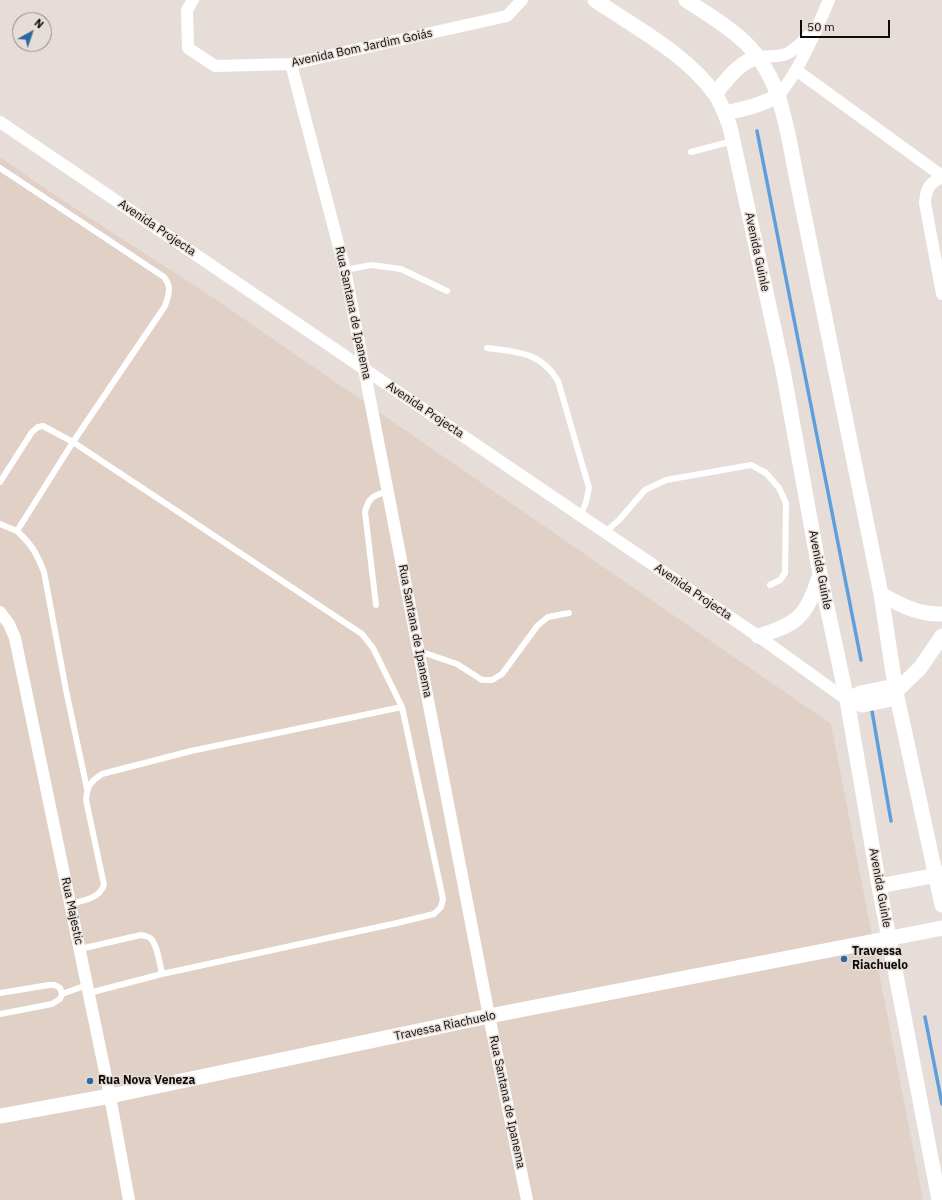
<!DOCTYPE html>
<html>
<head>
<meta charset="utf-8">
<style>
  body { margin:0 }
  #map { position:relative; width:942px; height:1200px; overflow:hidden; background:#e6ddd8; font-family:"IBM Plex Sans",sans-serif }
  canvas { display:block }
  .north { position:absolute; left:12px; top:12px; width:40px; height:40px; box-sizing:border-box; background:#e6ddd8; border:1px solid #908986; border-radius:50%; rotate:40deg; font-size:11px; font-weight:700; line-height:16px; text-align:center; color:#0e0b0a }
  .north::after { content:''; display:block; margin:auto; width:14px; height:18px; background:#2d69a0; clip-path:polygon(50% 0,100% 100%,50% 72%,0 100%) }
  .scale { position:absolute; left:800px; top:20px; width:90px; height:18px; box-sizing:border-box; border:2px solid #0e0b0a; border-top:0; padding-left:5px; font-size:12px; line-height:14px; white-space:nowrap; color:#0e0b0a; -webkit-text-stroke:3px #e6ddd8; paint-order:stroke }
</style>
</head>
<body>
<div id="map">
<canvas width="942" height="1200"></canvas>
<div class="north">N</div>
<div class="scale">50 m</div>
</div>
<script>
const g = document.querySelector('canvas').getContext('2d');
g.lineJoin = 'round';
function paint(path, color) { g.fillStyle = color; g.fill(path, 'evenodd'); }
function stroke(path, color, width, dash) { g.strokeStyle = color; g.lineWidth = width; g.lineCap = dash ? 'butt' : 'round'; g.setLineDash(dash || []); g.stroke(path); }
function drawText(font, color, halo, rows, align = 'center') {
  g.font = font + ' "IBM Plex Sans",sans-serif'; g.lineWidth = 3; g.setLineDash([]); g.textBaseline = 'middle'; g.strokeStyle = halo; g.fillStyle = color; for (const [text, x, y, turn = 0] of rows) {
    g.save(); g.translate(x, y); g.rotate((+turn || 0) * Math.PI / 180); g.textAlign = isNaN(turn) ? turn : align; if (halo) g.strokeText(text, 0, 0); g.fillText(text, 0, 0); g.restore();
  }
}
paint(new Path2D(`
  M0,157L59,198L212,297L831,724L923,1200H0Z`), '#e0d0c6');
stroke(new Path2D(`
  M757,131L861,660
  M872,711L891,821
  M925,1017L942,1104`), '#5d9edd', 3.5);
stroke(new Path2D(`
  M691,152L733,141
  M0,168L164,277C172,287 169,294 165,306L73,442L17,531L0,524
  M345,270L371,265L401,269L447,291
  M487,348C518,352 541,352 558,381L589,488L586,502L581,515
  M0,482L32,432L38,427L43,426L73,442L362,634L373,648L402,707L443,899L441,907L434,914L397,923L162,974
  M17,531C32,545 36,552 44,572L66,690L87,789
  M605,532L619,520L645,490L666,480L751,465L766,473L779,488L786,503L785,573L780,580L770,585
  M376,605L365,512C369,496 374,496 388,491
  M419,651L457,664L482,680H492L502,674L538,625L548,617L569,613
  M71,904C83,900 99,899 104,885L86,800C87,786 90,782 102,774L191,751L402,707
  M80,949L141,935C144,936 147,936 150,938C157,943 160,965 162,974L89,993
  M0,993L49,985H55L60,988L62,994L60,999L52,1004L0,1014
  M62,994L87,985`), '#fff', 6);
stroke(new Path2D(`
  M193,0L187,10L188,48L215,66L291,64L507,16L522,0
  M758,57C788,56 789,56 809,35
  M291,64L345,270L489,1016L527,1200
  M796,70L942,176
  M779,95C801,68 815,32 829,0
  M0,122L758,636L847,700
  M942,177C929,183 926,189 925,203L942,294
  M0,612L9,624L15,638L110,1096L129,1200`), '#fff', 12);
stroke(new Path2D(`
  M595,0C636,28 685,53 715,94C722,104 726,116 730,127L783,370L820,574L847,700L879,886L939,1200
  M686,0C704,12 723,23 739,37C781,72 786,125 796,175L881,594L896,692L942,905
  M715,94C728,78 738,63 758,57
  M725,113C744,109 762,105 779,95
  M881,594C900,605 919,615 942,614
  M758,636C800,624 806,615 820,575
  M847,700L863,705L887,700L920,668L942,636
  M847,700L861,693L885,688L896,692
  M879,886L942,874
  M0,1116L110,1096L489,1016L942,928`), '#fff', 15);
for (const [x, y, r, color] of [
  [844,959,4,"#2d69a0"],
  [90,1081,4,"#2d69a0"]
]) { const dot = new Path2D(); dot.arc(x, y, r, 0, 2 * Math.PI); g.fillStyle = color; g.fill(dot); stroke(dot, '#e6ddd8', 1.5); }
drawText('12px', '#0e0b0a', '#e6ddd8', [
  ["Avenida Bom Jardim Goiás",362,48,-12],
  ["Avenida Projecta",157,228,34],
  ["Avenida Guinle",757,252,78],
  ["Rua Santana de Ipanema",353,313,78],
  ["Avenida Projecta",425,410,34],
  ["Avenida Guinle",820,570,79],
  ["Avenida Projecta",693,592,34],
  ["Rua Santana de Ipanema",415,631,79],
  ["Avenida Guinle",880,888,80],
  ["Rua Majestic",72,911,78],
  ["Travessa Riachuelo",445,1026,-12],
  ["Rua Santana de Ipanema",507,1102,78]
]);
drawText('bold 12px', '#0e0b0a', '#e6ddd8', [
  ["Travessa",852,952],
  ["Riachuelo",852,966],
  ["Rua Nova Veneza",98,1081]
], 'left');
</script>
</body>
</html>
